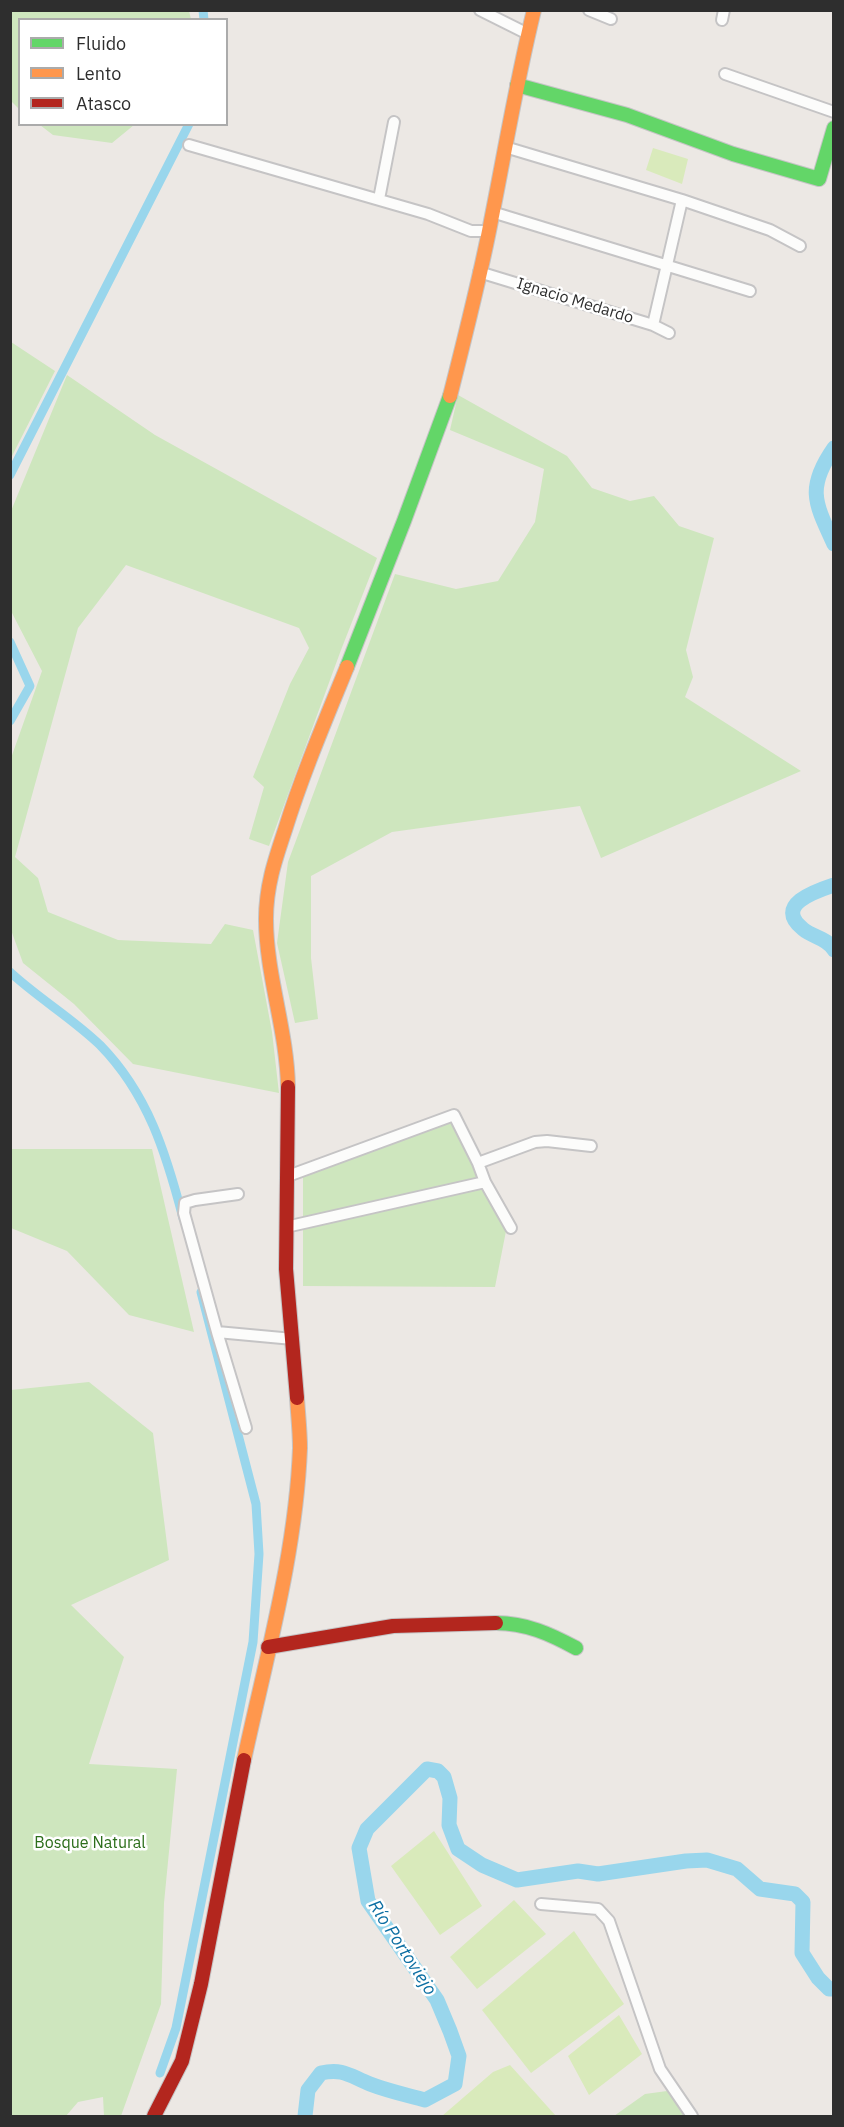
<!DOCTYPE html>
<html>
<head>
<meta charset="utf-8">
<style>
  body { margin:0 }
  #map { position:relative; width:844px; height:2127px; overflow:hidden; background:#ece8e4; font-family:"IBM Plex Sans",sans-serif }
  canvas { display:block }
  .frame { position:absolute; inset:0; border:12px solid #2e2e2e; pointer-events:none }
  .legend { position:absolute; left:18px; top:18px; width:210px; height:108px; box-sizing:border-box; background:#fff; border:2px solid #ababab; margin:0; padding:8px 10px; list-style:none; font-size:18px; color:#2e2e2e }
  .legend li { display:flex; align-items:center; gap:12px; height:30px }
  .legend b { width:30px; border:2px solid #ababab }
</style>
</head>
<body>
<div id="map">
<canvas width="844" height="2127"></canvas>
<div class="frame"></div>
<ul class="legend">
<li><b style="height:8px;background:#63d668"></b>Fluido</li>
<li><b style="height:8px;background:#ff974d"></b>Lento</li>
<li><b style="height:8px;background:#b3261e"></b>Atasco</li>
</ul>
</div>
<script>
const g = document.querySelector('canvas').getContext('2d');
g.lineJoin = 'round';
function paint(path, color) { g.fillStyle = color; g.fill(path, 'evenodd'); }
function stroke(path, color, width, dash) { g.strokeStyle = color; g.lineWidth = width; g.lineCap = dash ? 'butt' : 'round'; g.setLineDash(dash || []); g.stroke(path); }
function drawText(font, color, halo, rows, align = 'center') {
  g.font = font + ' "IBM Plex Sans",sans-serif'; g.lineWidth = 5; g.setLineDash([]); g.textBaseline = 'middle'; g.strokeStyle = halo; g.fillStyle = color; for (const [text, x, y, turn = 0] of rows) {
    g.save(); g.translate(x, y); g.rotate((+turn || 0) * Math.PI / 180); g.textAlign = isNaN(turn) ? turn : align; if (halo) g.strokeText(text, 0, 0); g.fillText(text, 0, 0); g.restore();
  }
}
paint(new Path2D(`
  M10,11H189L191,19L20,20L19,109L11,101Z
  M40,125H134L112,143L53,135Z
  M11,342L55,371L11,458Z
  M67,375L155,435L377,558L341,650L269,846L249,839L264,787L253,777L290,684L309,648L299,628L126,565L78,628L15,857L38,878L48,912L118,940L211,944L225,924L253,930L272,1032L279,1093L133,1064L74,1004L23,963L11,930V758L42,671L11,611V511Z
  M458,395L567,456L592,488L630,501L654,496L679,526L714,538L686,650L693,677L685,697L801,771L601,858L580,806L392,832L311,876V958L318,1019L295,1023L277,943L288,862L395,574L456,589L498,581L535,522L544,469L450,430Z
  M454,1110L507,1226L495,1287L303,1286V1164Z
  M11,1149H152L194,1332L129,1315L67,1251L11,1228Z
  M89,1382L153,1433L169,1560L71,1605L124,1657L89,1764L177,1769L164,1903L161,2004L121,2116H104L103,2097L78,2102L66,2116H11V1390Z
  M667,2091L687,2116H614L645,2094Z`), '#cee6be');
paint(new Path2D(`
  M653,148L688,159L682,184L646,170Z
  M434,1831L482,1906L440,1935L391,1866Z
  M514,1900L546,1934L477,1989L450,1957Z
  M574,1931L624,2004L531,2073L482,2010Z
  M619,2015L642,2054L589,2095L568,2056Z
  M510,2065L556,2116H442L493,2072Z`), '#d9eabb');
stroke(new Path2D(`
  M203,10L204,20
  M10,475L189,124
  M10,642L30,686L10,721
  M10,972C38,998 72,1018 100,1045C148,1094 166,1153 183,1218
  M160,2073L176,2028L253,1642L259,1554L256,1504L201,1292`), '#99d6ec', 9);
stroke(new Path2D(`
  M834,448C806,488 815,503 834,544
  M834,885C816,891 773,905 803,929C812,937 828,938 834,950
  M305,2116L308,2090L321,2073C343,2068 350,2076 370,2084C388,2091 407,2095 425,2100L455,2084L459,2056L450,2031L437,2000L368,1901L359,1848L367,1829L427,1769L438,1771L444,1777L450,1798L449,1825L458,1849L482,1865L517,1880L578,1871L598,1874L686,1861L707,1860L737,1869L760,1889L795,1894L803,1902L802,1953L818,1978L829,1989H834`), '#99d6ec', 15);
const street = new Path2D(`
  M480,10L528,34
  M589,10L611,19
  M722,20L724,10
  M725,74L834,112
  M189,145L428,214L471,231H489
  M505,147L682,200L770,230L800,246
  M379,199L394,122
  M492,212L750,291
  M479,272L653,325L669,333
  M653,325L682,200
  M478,1163L535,1142L547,1141L591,1146
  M288,1176L454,1115L478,1163L485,1182L511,1228
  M238,1194L195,1200L185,1203L184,1213L217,1332L246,1428
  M286,1227L485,1182
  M217,1332L293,1339
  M541,1904L598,1909L609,1921L660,2069L692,2116`);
const fast = new Path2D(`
  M517,85L627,115L733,154L819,179L834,128
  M347,667L404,521L450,396
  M496,1623C526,1623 550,1634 576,1648`);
const slow = new Path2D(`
  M450,396C464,341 478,286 489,231C504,157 516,83 534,10
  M288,1087C287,1030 266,975 266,919C266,886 275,860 285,830C302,775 325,721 347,667
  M244,1760C266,1658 296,1553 300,1448C300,1432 298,1414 297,1398`);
const jam = new Path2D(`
  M288,1087L286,1269L297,1398
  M268,1647L393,1626L496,1623
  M154,2116L182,2061L201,1984L244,1760`);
stroke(street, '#c5c4c5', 14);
stroke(fast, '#c5c4c5', 16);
stroke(slow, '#c5c4c5', 16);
stroke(jam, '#c5c4c5', 16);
stroke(street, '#fcfcfb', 10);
stroke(fast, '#63d668', 14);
stroke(slow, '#ff974d', 14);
stroke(jam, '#b3261e', 14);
drawText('16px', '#2e2e2e', '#fff', [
  ["Ignacio Medardo",575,301,17]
]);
drawText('16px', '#2c6e1b', '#fff', [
  ["Bosque Natural",90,1843]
]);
drawText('italic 18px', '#0d6fa3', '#fff', [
  ["Río Portoviejo",402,1948,57]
]);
</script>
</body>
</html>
